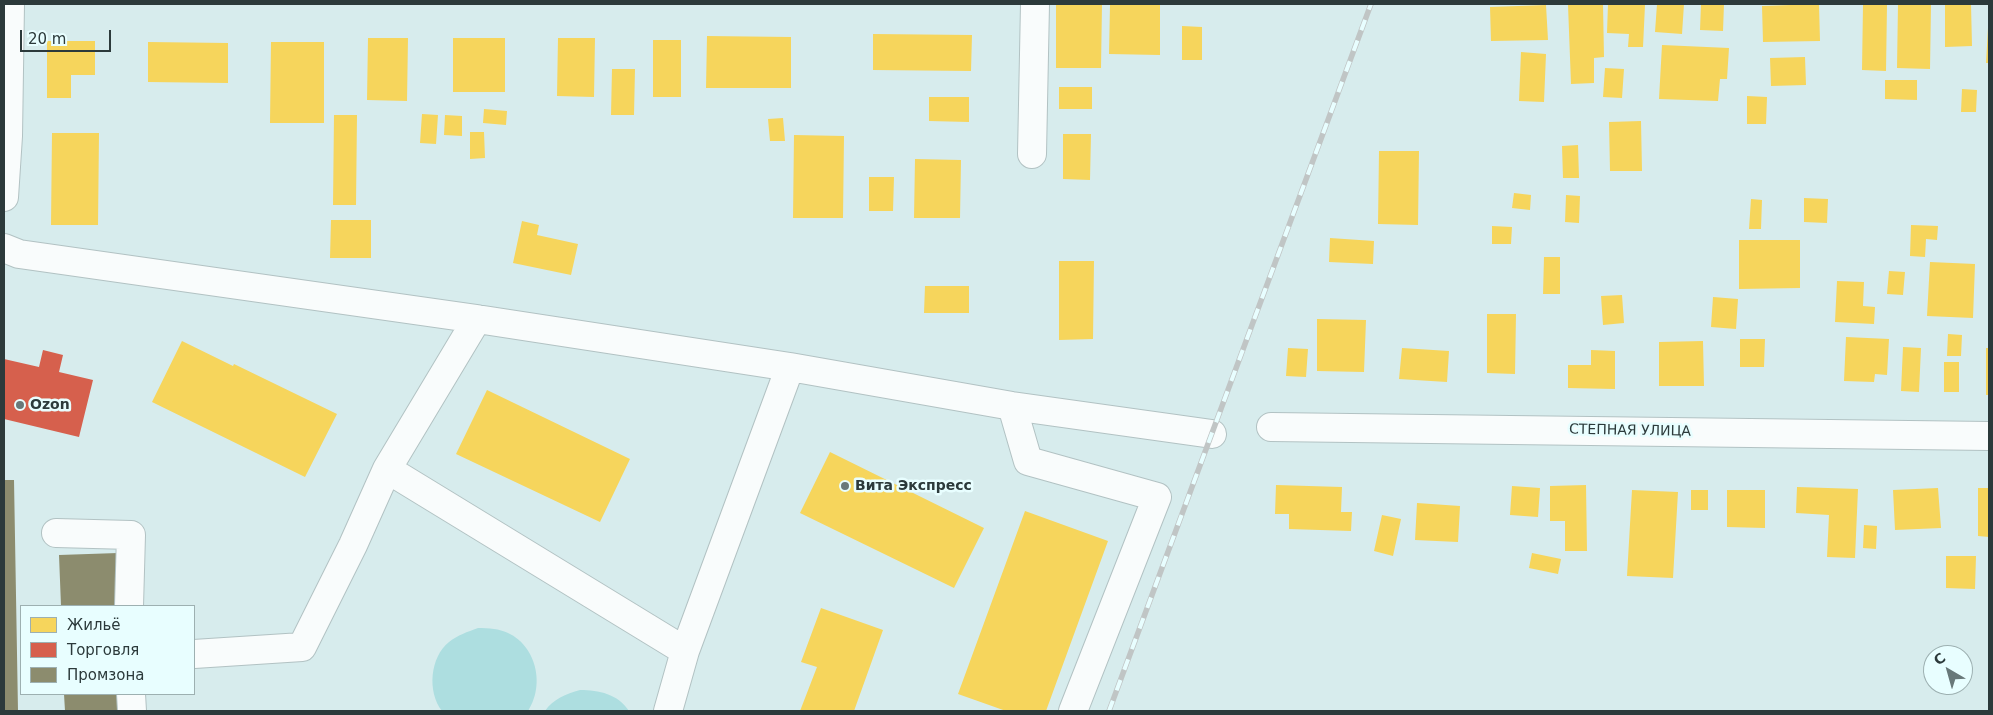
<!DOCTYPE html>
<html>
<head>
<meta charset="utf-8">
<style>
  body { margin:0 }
  #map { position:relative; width:1993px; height:715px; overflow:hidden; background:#d7eced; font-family:"DejaVu Sans",sans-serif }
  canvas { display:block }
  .frame { position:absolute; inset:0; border:5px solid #2c3a3b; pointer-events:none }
  .legend { position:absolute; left:20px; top:605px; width:175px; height:90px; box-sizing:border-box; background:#e8feff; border:1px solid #9db0b1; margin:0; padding:6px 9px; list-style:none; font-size:15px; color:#2c3a3b }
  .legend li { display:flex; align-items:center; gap:10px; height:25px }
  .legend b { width:25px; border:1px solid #9db0b1 }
  .north { position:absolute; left:1923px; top:645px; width:50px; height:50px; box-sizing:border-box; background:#e8feff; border:1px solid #9db0b1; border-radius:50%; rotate:322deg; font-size:14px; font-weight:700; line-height:20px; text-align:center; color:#2c3a3b }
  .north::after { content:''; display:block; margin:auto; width:18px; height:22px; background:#687879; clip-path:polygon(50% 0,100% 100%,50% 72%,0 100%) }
  .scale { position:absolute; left:20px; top:30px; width:91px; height:22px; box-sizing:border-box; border:2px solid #2c3a3b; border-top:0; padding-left:6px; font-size:15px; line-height:18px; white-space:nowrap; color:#2c3a3b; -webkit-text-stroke:4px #e8feff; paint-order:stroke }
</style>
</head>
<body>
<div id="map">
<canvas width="1993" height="715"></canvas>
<div class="frame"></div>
<ul class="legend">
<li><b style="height:14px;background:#f6d55c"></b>Жильё</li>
<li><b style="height:14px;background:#d6604d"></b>Торговля</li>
<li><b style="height:14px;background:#8c8c6e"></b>Промзона</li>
</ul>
<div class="north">С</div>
<div class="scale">20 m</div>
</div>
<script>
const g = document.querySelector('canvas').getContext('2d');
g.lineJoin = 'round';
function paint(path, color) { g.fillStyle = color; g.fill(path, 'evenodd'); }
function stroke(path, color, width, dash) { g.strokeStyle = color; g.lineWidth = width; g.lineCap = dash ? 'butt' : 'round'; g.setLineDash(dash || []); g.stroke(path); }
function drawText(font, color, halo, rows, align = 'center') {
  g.font = font + ' "DejaVu Sans",sans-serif'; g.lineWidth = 5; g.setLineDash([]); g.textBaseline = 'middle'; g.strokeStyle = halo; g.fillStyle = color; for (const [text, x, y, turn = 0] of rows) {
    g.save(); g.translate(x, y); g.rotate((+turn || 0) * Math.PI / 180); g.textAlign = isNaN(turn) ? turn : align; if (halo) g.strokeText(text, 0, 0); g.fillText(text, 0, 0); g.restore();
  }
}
paint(new Path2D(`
  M478,628C483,628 489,628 494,629C533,634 548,681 528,711H442C427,692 430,657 449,642C458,635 467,632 478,628Z
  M580,690C599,690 618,694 629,711H545C553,699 566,694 580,690Z`), '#addee0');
paint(new Path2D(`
  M1056,4H1102L1101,68H1056Z
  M1603,4L1604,57L1594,58V83L1571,84L1568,5Z
  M1608,4L1645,5L1643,47H1628L1629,34L1607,33Z
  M1657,4H1684L1682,34L1655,32Z
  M1701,4H1724L1723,31L1700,30Z
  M1819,4L1820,41L1763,42L1762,6Z
  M1898,4L1931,5L1930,69L1897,68Z
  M1971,4L1972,46L1945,47V5Z
  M1110,5H1160V55L1109,54Z
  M1546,5L1548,40L1491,41L1490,7Z
  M1863,5H1887L1886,71L1862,70Z
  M1182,26L1202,27V60H1182Z
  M1988,28H1989V63H1986Z
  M873,34L972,35L971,71L873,70Z
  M707,36L791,37V88H706Z
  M368,38H408L407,101L367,100Z
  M453,38H505V92H453Z
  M558,38H595L594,97L557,96Z
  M653,40H681V97H653Z
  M47,41H95V75H71V98H47Z
  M148,42L228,43V83L148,82Z
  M271,42H324V123H270Z
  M1662,45L1729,48L1727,79H1720L1718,101L1659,99Z
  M1521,52L1546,54L1544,102L1519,101Z
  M1805,57L1806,85L1771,86L1770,58Z
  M1605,68L1624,69L1622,98L1603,97Z
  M612,69H635L634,115H611Z
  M1885,80H1917V100L1885,99Z
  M1059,87H1092V109H1059Z
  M1962,89L1977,90L1976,112H1961Z
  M1747,96L1767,97L1766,124H1747Z
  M929,97H969V122L929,121Z
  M484,109L507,111L506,125L483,123Z
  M422,114L438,115L436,144L420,143Z
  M334,115H357L356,205H333Z
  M445,115L462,116V136L444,135Z
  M783,118L785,141H770L768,119Z
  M1641,121L1642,171H1610L1609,122Z
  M470,132H484L485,158L470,159Z
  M52,133H99L98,225H51Z
  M1063,134H1091L1090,180L1063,179Z
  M794,135L844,136L843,218H793Z
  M1578,145L1579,178H1563L1562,146Z
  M1379,151H1419L1418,225L1378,224Z
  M915,159L961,160L960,218H914Z
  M869,177H894L893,211H869Z
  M1514,193L1531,195L1530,210L1512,208Z
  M1566,195L1580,196L1579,223L1565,222Z
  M1804,198L1828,199L1827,223L1804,222Z
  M1751,199L1762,200L1761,229H1749Z
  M331,220H371V258H330Z
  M522,221L539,225L537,235L578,244L571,275L513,263Z
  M1911,225L1938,226L1937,240L1926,239L1925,257L1910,256Z
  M1492,226L1512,227L1511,244H1492Z
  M1330,238L1374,241L1373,264L1329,262Z
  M1739,240H1800V288L1739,289Z
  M1544,257H1560V294H1543Z
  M1059,261H1094L1093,339L1059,340Z
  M1930,262L1975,264L1973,318L1927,316Z
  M1889,271L1905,272L1903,295L1887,294Z
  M1837,281L1864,282L1863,306L1875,307L1874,324L1835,322Z
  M925,286H969V313H924Z
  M1622,295L1624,323L1603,325L1601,296Z
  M1713,297L1738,299L1736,329L1711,327Z
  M1487,314H1516L1515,374L1487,373Z
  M1317,319L1366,320L1364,372L1317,371Z
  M1948,334L1962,335L1961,356H1947Z
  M1846,337L1889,339L1887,375L1875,374L1874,382L1844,381Z
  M1740,339H1765L1764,367H1740Z
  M182,341L233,366L234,364L337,414L305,477L152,402Z
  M1703,341L1704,386H1659V342Z
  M1903,347L1921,348L1919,392L1901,391Z
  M1288,348L1308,349L1306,377L1286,376Z
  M1402,348L1449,351L1447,382L1399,379Z
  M1986,348H1989V395H1986Z
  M1591,350L1615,351V389L1568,388V365H1591Z
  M1944,362H1959V392H1944Z
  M487,390L630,459L600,522L456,454Z
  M830,452L984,528L954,588L800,513Z
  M1276,485L1342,487L1341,512H1352L1351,531L1289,529V514H1275Z
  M1586,485L1587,551H1565V521H1550V486Z
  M1512,486L1540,488L1538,517L1510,515Z
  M1797,487L1858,489L1855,558L1827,557L1829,515L1796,513Z
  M1938,488L1941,528L1895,530L1893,490Z
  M1978,488H1989V537L1978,536Z
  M1632,490L1678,492L1673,578L1627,576Z
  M1691,490H1708V510H1691Z
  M1727,490H1765V528L1727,527Z
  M1417,503L1460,506L1458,542L1415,540Z
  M1025,511L1108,541L1046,711H1006L958,694Z
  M1382,515L1401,519L1393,556L1374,551Z
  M1864,525L1877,526L1876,549L1863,548Z
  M1532,553L1561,559L1558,574L1529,568Z
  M1946,556H1976L1975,589L1946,588Z
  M821,608L883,630L854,711H800L817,667L801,662Z`), '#f6d55c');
paint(new Path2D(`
  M43,350L63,355L59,372L93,380L79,437L4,419V359L39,367Z`), '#d6604d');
paint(new Path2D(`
  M4,480H14L18,711H4Z
  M118,553L120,606H61L59,555Z
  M64,694H123L124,711H65Z`), '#8c8c6e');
const minor = new Path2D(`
  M1032,154L1035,4
  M4,197L8,136L10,4
  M4,248L19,254L477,319L790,367L685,651L387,469L353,545L302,647L194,654
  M790,367L1012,406L1212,434
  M1012,406L1028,461L1157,497L1073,711
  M1271,427L1989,436
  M387,469L477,319
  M56,533L131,535L129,606
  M131,694L132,711
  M668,711L685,651`);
stroke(minor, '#b2c2c3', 30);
stroke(minor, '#f9fcfc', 28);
const rail = new Path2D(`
  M1109,711L1371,4`);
stroke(rail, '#c0c5c5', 5.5);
stroke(rail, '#e8feff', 4, [11]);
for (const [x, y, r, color] of [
  [20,405,5,"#687879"],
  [845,486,5,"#687879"]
]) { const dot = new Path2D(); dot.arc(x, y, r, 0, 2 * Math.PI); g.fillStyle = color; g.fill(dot); stroke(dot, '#e8feff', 2); }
drawText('bold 14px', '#2c3a3b', '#e8feff', [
  ["Ozon",30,405],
  ["Вита Экспресс",855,486]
], 'left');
drawText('14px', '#2c3a3b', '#e8feff', [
  ["СТЕПНАЯ УЛИЦА",1630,431,1]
]);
</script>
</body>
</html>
